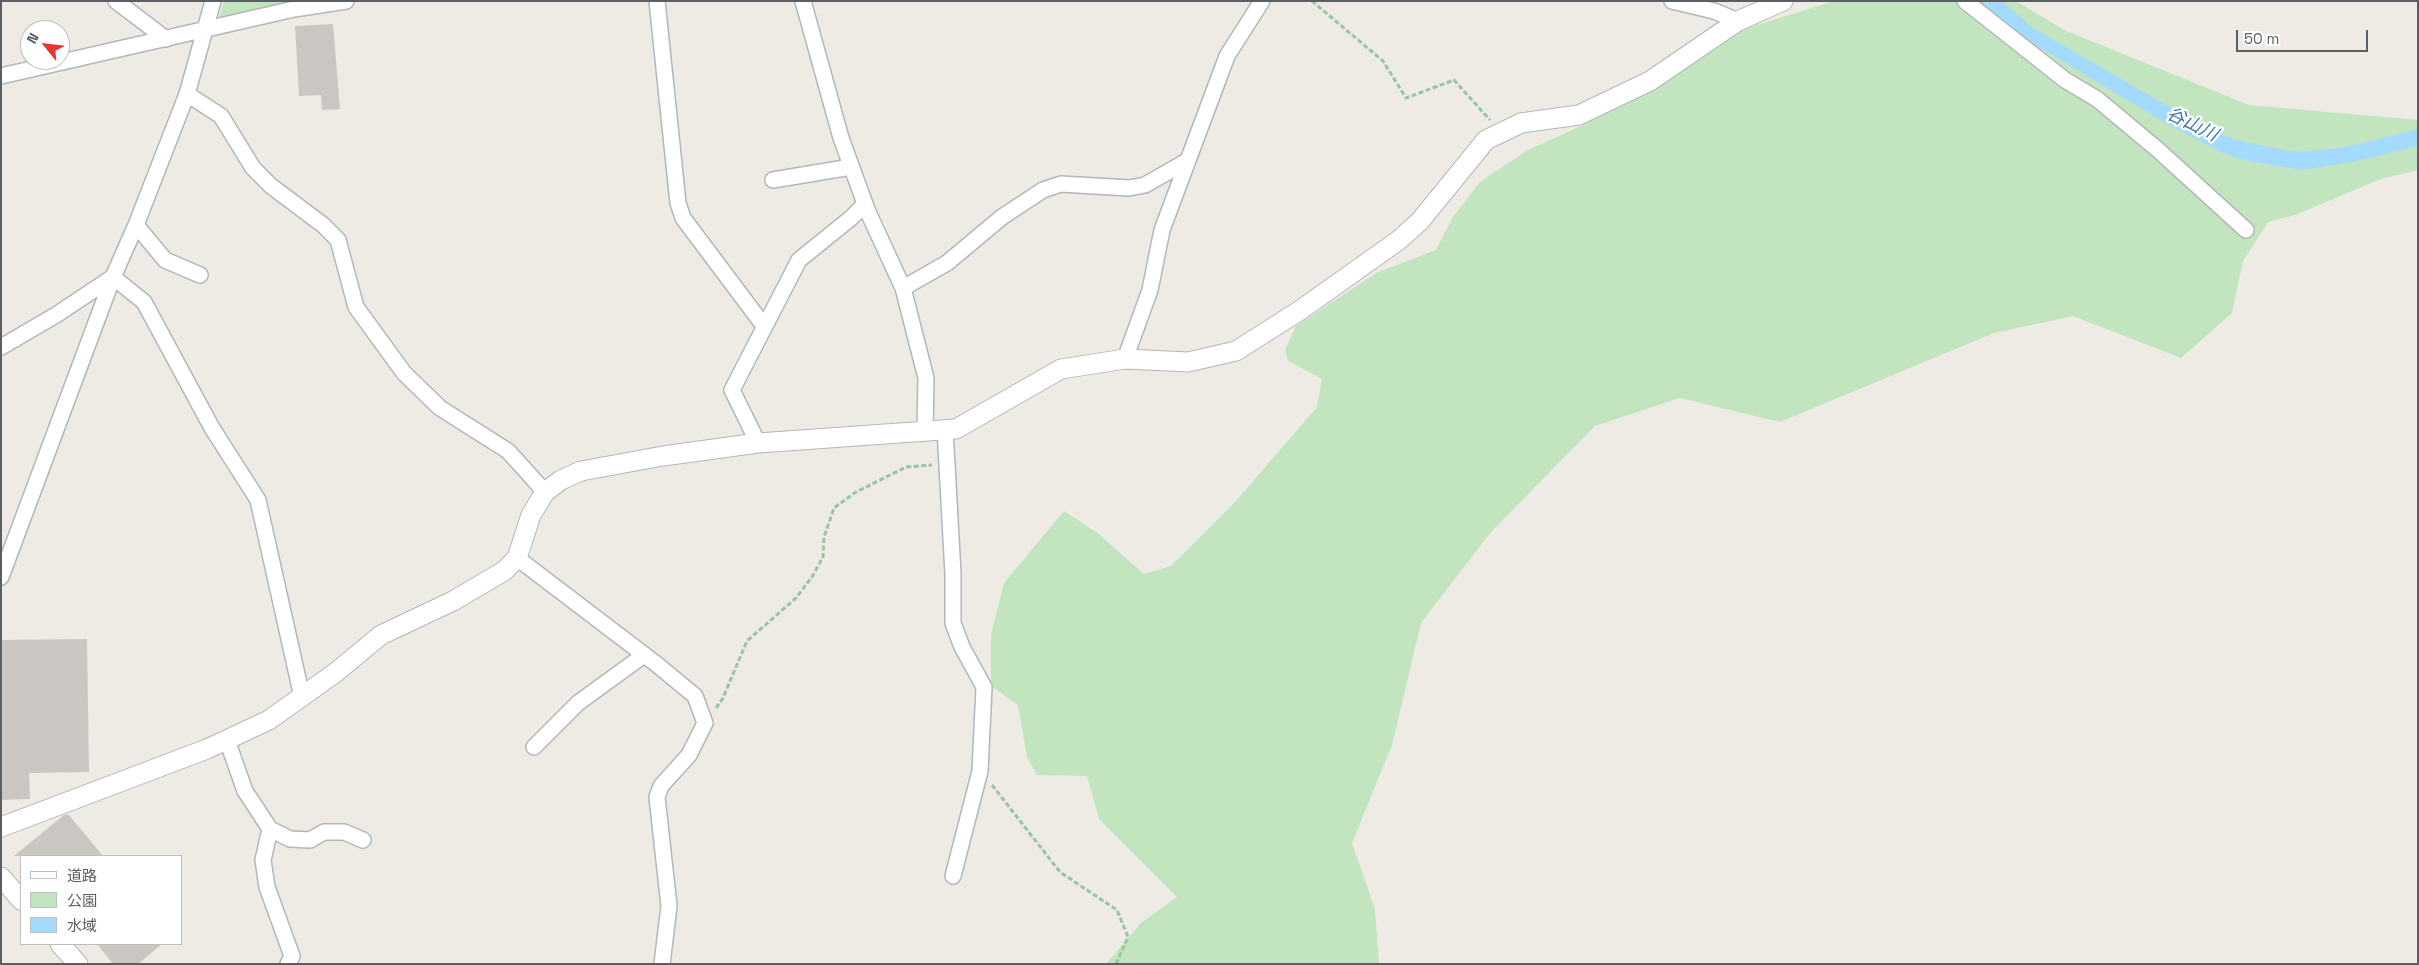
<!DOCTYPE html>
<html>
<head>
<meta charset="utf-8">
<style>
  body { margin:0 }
  #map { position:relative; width:2419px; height:965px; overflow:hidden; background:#edebe3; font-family:"Space Grotesk","Noto Sans JP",sans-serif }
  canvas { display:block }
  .frame { position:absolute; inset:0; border:2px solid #5b5f63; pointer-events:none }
  .legend { position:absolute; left:20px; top:855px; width:162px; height:90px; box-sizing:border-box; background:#fff; border:1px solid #bdbfc1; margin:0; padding:6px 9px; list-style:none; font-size:15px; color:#5b5f63 }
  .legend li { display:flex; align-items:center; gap:10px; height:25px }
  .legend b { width:25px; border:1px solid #bdbfc1 }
  .north { position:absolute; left:20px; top:20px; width:50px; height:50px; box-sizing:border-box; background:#fff; border:1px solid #bdbfc1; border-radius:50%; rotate:299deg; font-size:14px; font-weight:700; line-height:20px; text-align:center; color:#5b5f63 }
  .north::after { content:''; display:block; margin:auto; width:18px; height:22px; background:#e53632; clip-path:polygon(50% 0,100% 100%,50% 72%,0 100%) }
  .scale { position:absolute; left:2236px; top:30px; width:132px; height:22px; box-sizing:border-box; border:2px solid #5b5f63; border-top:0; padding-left:6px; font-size:15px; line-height:18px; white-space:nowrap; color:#5b5f63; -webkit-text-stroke:4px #fff; paint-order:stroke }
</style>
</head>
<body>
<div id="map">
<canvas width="2419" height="965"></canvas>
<div class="frame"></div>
<ul class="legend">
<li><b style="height:6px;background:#fff"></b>道路</li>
<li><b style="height:14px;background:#c2e5c0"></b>公園</li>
<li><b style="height:14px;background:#a4dbfd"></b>水域</li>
</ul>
<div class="north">N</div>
<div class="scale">50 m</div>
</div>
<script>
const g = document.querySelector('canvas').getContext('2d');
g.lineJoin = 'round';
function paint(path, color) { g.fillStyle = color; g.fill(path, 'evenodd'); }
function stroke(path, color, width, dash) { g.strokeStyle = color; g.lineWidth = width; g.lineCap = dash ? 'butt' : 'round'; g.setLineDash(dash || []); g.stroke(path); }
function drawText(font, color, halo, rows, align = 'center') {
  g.font = font + ' "Space Grotesk","Noto Sans JP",sans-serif'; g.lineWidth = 4.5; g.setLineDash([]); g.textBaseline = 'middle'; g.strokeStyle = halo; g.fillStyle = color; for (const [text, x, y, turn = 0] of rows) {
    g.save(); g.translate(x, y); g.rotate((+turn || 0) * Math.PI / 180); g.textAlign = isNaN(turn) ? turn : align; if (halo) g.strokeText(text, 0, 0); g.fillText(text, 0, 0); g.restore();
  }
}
paint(new Path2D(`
  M224,1H294L277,8L219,18Z
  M1834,1H2016L2064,30L2249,105L2418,120V170L2381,179L2295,215L2268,222L2243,261L2232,313L2181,358L2073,316L1994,333L1780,422L1680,398L1595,426L1490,533L1421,623L1392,745L1352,843L1375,909L1379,964H1106L1141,923L1177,897L1099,819L1087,776L1037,775L1027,757L1018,705L991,686V634L1004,583L1064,511L1099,534L1144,574L1171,566L1236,501L1317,407L1322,379L1288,361L1285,350L1296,326L1376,273L1436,250L1453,217L1480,182L1526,151L1581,126L1671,79L1747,28Z`), '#c2e5c0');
paint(new Path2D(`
  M1979,1H2002L2033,28L2201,125L2236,140L2295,152L2342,148L2418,129V146L2353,162L2302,170L2248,161L2223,153L2169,125L2027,40Z`), '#a4dbfd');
paint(new Path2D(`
  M333,24L340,109L322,110L321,95L299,96L295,26Z
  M87,639L89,772L29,773L30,799L1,800V640Z
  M68,814L103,856H14L64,815Z
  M97,944H162L138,964H113Z`), '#cac7c2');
const minor = new Path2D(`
  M116,1L166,39
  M657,1L678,203L683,218L764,326
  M803,1L841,138L868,212L903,288L926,378L925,430
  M1672,1L1714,11L1738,21
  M1965,1L2065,80L2097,99L2157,149L2246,230
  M1,76L294,9L346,1
  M187,94L221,116L253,168L271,186L323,225L338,240L356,307L404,373L440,408L508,451L545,492
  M773,180L851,167
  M136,225L165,260L200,275
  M113,277L144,302L212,428L258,500L302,697
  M903,288L947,263L1002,217L1043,190L1061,184L1129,188L1145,185L1187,161
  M1,347L56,315L113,277
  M1125,359L1150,290L1162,230L1227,56L1262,1
  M945,429L953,574V623L962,647L984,687L980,771L953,876
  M758,443L732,390L799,260L851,218L865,204
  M517,558L655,663L695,696L705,723L689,755L661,786L657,797L669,906L662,964
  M1,577L113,277L136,225L187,94L213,1
  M227,740L245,791L270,829L263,860L267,887L292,956L288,964
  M534,747L578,703L644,655
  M270,829L290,839L310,840L324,832H344L363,840`);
const tertiary = new Path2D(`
  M1,827L207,749L269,720L335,673L381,635L453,601L504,571L517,558L531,515L545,492L561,480L581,471L663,456L758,443L956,429L1061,369L1125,359L1188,362L1236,351L1299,311L1399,240L1420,221L1486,140L1521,123L1579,115L1650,81L1738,21L1783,1
  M1,877L21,900
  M60,944L78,964`);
stroke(minor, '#b3b6ba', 18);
stroke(tertiary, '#b3b6ba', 21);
stroke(new Path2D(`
  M1312,1L1383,61L1406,98L1454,80L1490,120
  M716,708L722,700L747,641L796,598L812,577L823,557L824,537L834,508L856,492L906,467L932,465
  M992,785L1060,872L1117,910L1128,937L1116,964`), '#99c5a4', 3, [5, 2.5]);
stroke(minor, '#fff', 15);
stroke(tertiary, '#fff', 19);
drawText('italic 18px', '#3f76a6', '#fff', [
  ["谷山川",2192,125,26]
]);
</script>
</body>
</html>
